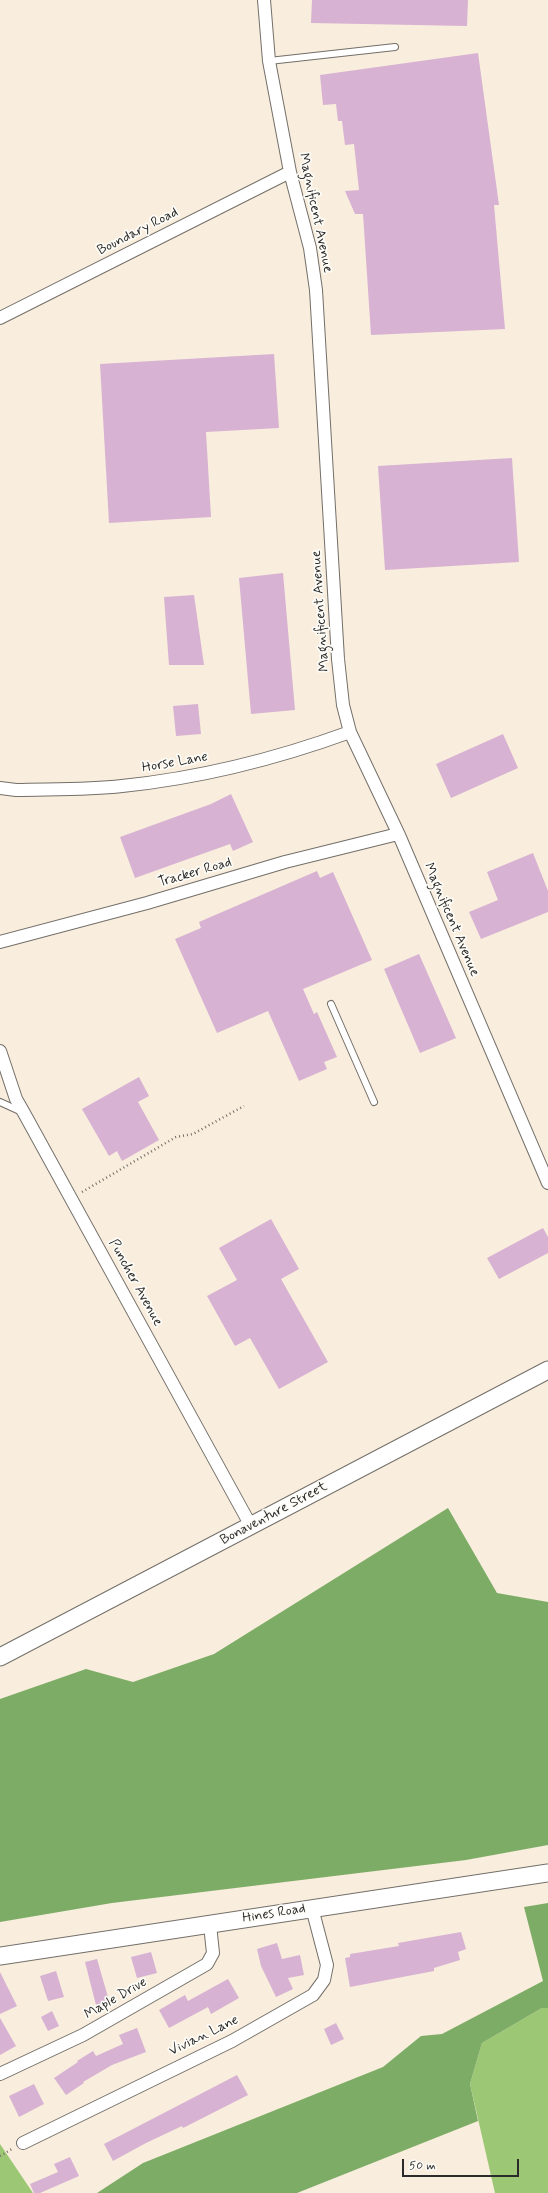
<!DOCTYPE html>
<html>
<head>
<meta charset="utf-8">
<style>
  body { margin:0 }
  #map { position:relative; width:548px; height:2193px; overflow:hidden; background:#f9eddd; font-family:Mynerve,sans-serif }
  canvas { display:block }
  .scale { position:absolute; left:402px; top:2159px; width:117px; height:18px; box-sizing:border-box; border:2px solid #2b2b2b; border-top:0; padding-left:5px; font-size:12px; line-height:14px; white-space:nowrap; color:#2b2b2b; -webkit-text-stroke:3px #fdfcf7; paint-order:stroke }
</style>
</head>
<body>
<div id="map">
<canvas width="548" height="2193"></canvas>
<div class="scale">50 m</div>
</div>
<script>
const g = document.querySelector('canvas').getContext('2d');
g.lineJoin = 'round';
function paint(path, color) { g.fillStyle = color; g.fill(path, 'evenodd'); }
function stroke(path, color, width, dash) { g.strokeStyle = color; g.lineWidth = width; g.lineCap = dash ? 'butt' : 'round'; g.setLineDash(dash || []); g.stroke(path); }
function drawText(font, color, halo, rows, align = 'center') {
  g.font = font + ' Mynerve,sans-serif'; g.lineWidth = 3.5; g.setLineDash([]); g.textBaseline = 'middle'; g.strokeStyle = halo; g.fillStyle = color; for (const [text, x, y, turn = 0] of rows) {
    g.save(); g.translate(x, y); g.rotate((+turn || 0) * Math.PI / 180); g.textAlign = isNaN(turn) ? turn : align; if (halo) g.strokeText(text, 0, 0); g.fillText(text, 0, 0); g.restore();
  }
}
paint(new Path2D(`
  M542,2008H548V2193H495L470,2084L482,2043Z
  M0,2144L33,2193H0Z`), '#9cc774');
paint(new Path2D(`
  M448,1508L497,1593L548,1602V1845L466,1860L112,1903L0,1922V1699L86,1669L133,1682L214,1654Z
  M548,1903V2008H542L482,2043L470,2084L478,2121L297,2193H97L143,2163L383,2067L421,2036L442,2034L543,1981L524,1907Z`), '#7dac66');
paint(new Path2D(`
  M312,0H468L467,26L311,23Z
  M478,53L499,205H494L505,329L371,335L363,214H355L345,191L359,190L354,144L345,145L342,121H338L336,104L323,105L320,75Z
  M274,354L279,428L206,432L211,517L109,523L100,364Z
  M512,458L519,562L385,570L378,466Z
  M283,573L295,710L251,714L239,578Z
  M194,595L204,665H169L164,597Z
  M198,704L201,734L176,736L173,706Z
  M503,734L518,768L451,798L436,764Z
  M231,794L253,842L233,851L230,844L135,878L120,837L211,804Z
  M533,853L548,891V912L481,939L469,912L498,900L487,872Z
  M317,871L320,878L333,872L372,960L303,989L314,1014L317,1012L337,1057L324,1062L327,1069L299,1081L268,1011L217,1033L175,939L201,928L199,922Z
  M419,954L456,1038L420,1053L384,969Z
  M139,1077L149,1096L138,1102L159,1140L122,1161L117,1151L109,1156L82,1109Z
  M271,1219L299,1269L281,1279L328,1362L279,1389L250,1338L235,1346L207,1296L237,1280L219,1248Z
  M543,1228L548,1237V1253L499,1279L487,1258Z
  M461,1932L466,1949L458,1952L460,1960L434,1968V1971L350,1987L345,1958L350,1957V1954L399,1946L398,1943Z
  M277,1943L282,1959L300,1955L304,1975L288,1978L293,1989L276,1997L261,1966L257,1949Z
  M151,1952L157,1973L137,1978L131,1957Z
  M97,1959L110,2004L97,2009L85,1962Z
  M56,1971L64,1997L48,2001L40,1976Z
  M0,1972L17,2006L0,2014Z
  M228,1979L239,1998L211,2014L208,2007L169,2028L159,2010L185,1995L188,2001Z
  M52,2011L59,2026L48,2031L41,2017Z
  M0,2018L16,2046L0,2055Z
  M336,2023L344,2039L331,2045L324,2029Z
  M137,2028L146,2052L112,2065L83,2082L84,2083L66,2095L54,2078L78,2062L77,2061L93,2051L96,2056L123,2044L119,2035Z
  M237,2075L248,2095L183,2128L182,2126L146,2143L113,2161L104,2144Z
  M34,2084L44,2104L19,2117L9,2096Z
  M70,2157L79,2176L40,2193H34L30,2184L58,2172L54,2164Z`), '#d7b2d2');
const lane = new Path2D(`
  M269,61L395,47
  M331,1004L374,1102
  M0,1102L22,1112`);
const street = new Path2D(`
  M264,0L269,61L290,172L310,248L316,290L338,659L343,705L350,732L399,835L548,1183
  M0,318L290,172
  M0,788L16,790C51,789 87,790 122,786C200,778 276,759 350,732
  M0,942L147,903L285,862L398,834
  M0,1051L16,1099L24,1113L251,1526
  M0,2074L83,2035L207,1964L213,1953L210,1925
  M23,2143L232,2041L313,1995L324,1980L327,1965L312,1908`);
const secondary = new Path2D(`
  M0,1657L548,1370
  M0,1956L548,1873`);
stroke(lane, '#736f69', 8);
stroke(street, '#736f69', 14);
stroke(secondary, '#736f69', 19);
stroke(new Path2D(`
  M82,1192L176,1137L193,1134L244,1106
  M0,2156L12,2149`), '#736f69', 2.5, [1, 3]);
stroke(lane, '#fff', 6);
stroke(street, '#fff', 12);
stroke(secondary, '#fff', 17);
drawText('14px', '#2b2b2b', '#fdfcf7', [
  ["Magnificent Avenue",315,213,78],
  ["Boundary Road",138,232,-27],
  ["Magnificent Avenue",321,611,-94],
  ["Horse Lane",175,763,-10],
  ["Tracker Road",195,873,-16],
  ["Magnificent Avenue",451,920,67],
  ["Puncher Avenue",135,1283,61],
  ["Bonaventure Street",274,1514,-28],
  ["Hines Road",274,1914,-9],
  ["Maple Drive",116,1999,-30],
  ["Vivian Lane",204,2036,-26]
]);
</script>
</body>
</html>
